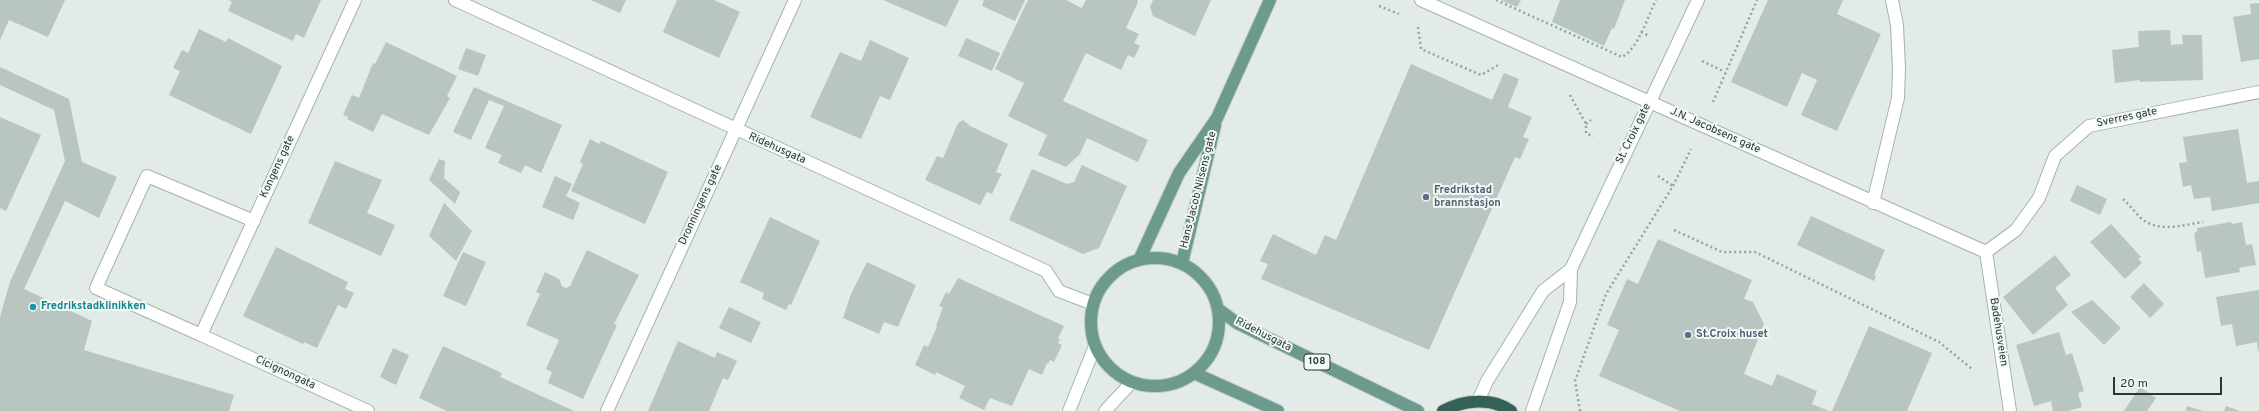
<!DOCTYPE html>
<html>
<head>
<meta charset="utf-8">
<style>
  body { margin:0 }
  #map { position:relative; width:2259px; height:411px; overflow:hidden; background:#e2ebe7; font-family:Overpass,sans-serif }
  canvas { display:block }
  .scale { position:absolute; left:2113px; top:377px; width:109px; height:18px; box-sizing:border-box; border:2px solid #243a33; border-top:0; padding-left:5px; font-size:12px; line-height:14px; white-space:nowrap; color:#243a33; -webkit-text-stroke:3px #f3f8f5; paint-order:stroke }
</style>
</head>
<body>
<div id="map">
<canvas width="2259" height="411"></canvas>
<div class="scale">20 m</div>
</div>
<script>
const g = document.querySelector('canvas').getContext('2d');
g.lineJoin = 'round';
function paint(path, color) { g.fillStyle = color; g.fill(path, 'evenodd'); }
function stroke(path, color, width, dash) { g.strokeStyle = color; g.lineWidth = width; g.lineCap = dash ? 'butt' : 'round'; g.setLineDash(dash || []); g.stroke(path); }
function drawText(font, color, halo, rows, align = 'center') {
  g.font = font + ' Overpass,sans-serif'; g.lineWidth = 4; g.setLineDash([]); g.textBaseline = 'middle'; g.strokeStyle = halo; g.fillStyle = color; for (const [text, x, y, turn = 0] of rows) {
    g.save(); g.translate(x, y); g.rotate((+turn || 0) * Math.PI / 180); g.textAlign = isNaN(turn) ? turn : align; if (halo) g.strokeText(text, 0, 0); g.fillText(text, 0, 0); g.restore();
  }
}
paint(new Path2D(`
  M0,0H65L48,37L9,20L0,40Z
  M229,0H321L304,38L296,34L293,41L228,11L232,2Z
  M591,0H626L620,13Z
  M677,0H714L740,12L719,58L663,32Z
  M883,0H959L946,27Z
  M984,0H1025L1015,21L982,6Z
  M1028,0H1066L1082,8L1086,0H1137L1138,2L1126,28L1139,34L1134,43L1140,46L1134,58L1128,55L1121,70L1086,53L1063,101L1148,140L1138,162L1087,138L1080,154L1066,167L1038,155L1047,135L1008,116L1024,83L995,69Z
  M1153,0H1211L1195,36L1153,16L1150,7Z
  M1501,0H1521L1517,7Z
  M1560,0H1625L1614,29L1612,28L1604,46L1552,22Z
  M1768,0H1843L1837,14L1881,34L1837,131L1801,115L1817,80L1802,73L1787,107L1731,82Z
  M2259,3V59L2241,62L2233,17L2251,14L2250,4Z
  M199,29L226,42L228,38L282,66L251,134L169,95L180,71L173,68L182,50L188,53Z
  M2170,30L2171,45L2183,44L2182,35H2202L2203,80L2139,82L2140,80L2115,83L2112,50L2139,47L2138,31Z
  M966,38L1000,53L992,71L958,56Z
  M870,40L909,58L890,100L880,96L861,139L810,117L840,52L861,61Z
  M386,42L457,76L447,96L450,98L429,135L382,114L373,132L347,119L348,117L343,115L352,95L359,98L373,63L375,64Z
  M466,48L486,55L478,76L458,69Z
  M1411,64L1492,100L1504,73L1519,79L1508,107L1532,117L1523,137L1529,139L1520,159L1515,157L1429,350L1261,279L1268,264L1260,261L1273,234L1316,255L1325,235L1336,240Z
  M0,67L69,99L82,162L117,177L99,218L65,201L24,289L92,321L84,350L234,395L229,411H0V317L10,282L65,161L54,110L0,85Z
  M474,87L562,125L541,173L525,165L521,173L498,163L502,155L485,148L504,106L489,100L471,140L453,132Z
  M0,117L41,135L6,211L0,208Z
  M963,120L970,126L1008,144L996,172L1002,174L998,181L992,194L987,192L980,205L925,180L937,156L943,158L958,123Z
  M2238,129L2247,183L2259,181V203L2212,211L2210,197L2194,199L2191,185L2183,187L2179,163L2187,162L2183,137Z
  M590,139L599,144L601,141L668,172L645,224L571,191L583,164L580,162Z
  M439,159L445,161L444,178L460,192L455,204L429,180Z
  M335,161L382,180L367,213L395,225L381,256L308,223Z
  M1082,165L1127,186L1099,248L1083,254L1009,220L1032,169L1067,184L1074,182Z
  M555,176L572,184L566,196L580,203L573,220L542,207Z
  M2077,185L2107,199L2100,215L2070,201Z
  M444,203L472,231L456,261L429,236Z
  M1811,216L1885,250L1874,275L1876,276L1874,281L1797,245Z
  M770,217L820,241L791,305L789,304L786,310L762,299L764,293L740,282Z
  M2231,222L2232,224L2242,222L2246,245L2252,244L2256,265L2239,268L2240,272L2205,278L2201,251L2197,252L2194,233L2197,232V228Z
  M2111,224L2141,257L2138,259L2142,263L2125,279L2090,242Z
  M1658,239L1752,280L1744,299L1753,302L1764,324L1744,374L1772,386L1777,374L1817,391L1812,404L1829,411H1680L1599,376L1619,330L1607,325L1627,279L1638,284Z
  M276,247L348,282L345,289L354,293L346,309L338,305L317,348L304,342L303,344L243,316Z
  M587,250L639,275L614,324L617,325L583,399L548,383L552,372L546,369L559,340L526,325L540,294L536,292L545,272L559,279L562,286L566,288L570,286Z
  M463,252L486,262L466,306L443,296Z
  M2055,255L2071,275L2055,288L2068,305L2033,335L2003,297Z
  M867,262L916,285L898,327L884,322L879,334L843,318L851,294Z
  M958,278L1064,326L1058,338L1060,339L1058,343L1062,345L1054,362L1050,360L1048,364L1047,363L1042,375L1029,369L1012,406L990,398L984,410L959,398L965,386L936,372L935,375L915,365L924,345L928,347L937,327L936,326L943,307L939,306L946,292L949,294Z
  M2144,283L2164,304L2150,318L2130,297Z
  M2259,290V351H2258L2257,342L2236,346L2232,324L2221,326L2216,297Z
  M2092,300L2121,328L2104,345L2071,312Z
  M729,307L761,322L751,343L719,328Z
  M1869,326L1932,353L1907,411H1832Z
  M2059,332L2066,355L2072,353L2084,391L2078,393L2082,407L2068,411H2053L2051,401L2034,406L2016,345Z
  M678,341L715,358L717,352L737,361L728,380L723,378L709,411H648Z
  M443,346L502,373L500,377L574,411H447L419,398Z
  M393,348L409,355L396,385L380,377Z
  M2140,387L2156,398L2147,411H2124Z
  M2187,406L2203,411H2186Z
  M2226,406L2240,411H2224Z`), '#b8c5c0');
const lane = new Path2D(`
  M1873,203L1898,98L1899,69L1897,25L1892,0
  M201,335L96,288L147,176L254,221`);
const street = new Path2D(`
  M355,0L201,335L368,411
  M455,0L1046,271L1059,291L1093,304
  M1421,0L1986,252
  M1986,252L2016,230L2039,198L2055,156L2089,126L2259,92
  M1986,252L2010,411
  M607,411L795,0`);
const secondary = new Path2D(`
  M1478,401L1487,381L1543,291L1571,269
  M1069,411L1095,346
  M1105,411L1132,382
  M1532,411L1570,302L1571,269L1698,0`);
const primary = new Path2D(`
  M1140,258L1179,173L1217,118L1270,0
  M1091 322a64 64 0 1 1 128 0a64 64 0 1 1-128 0Z
  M1182,263L1215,125
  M1218,309L1237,323L1418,411
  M1194,373L1278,411`);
const highway = new Path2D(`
  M1443,411C1463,400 1491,397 1511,411`);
stroke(lane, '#a5b2ad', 14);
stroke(street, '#a5b2ad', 14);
stroke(secondary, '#a2b5ae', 14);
stroke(primary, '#c2c8c6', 14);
stroke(highway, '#c2c8c6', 14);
stroke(new Path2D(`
  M1496,0L1622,57C1638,49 1648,16 1656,0
  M1379,6L1399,14
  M1418,27L1421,49L1481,75L1500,64
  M1641,32L1649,36
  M1702,61L1725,72
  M1570,95L1586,124V133L1593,137
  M1713,102L1757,0
  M1586,124L1591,120
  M1658,176L1673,186
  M2123,199C2130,205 2135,213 2142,219C2160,233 2182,225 2203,222
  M1674,230L1722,252H1755L1939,342L1972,369
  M1580,411L1575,381L1606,294L1673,186L1691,149`), '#87ab9e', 2.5, [2, 3]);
stroke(lane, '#fff', 12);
stroke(street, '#fff', 12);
stroke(secondary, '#fff', 12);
stroke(primary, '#6c9b8d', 12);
stroke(highway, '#346257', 12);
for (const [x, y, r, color] of [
  [1426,197,4,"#5c6f8a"],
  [33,307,4,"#0f9aa8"],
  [1688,335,4,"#5c6f8a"]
]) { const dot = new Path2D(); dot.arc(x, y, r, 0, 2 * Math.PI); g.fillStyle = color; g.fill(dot); stroke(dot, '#f3f8f5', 1.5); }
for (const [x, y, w] of [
  [1317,362,26]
]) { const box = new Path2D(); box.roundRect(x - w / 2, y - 8, w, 16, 3); g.fillStyle = '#f3f8f5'; g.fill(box); stroke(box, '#243a33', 1); }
drawText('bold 10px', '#243a33', null, [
  ["108",1317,362]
]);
drawText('11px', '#243a33', '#f3f8f5', [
  ["Sverres gate",2127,118,-12],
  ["J.N. Jacobsens gate",1715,131,24],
  ["St. Croix gate",1634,134,-64],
  ["Ridehusgata",777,149,24],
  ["Kongens gate",278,167,-65],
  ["Hans Jacob Nilsens gate",1199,190,-76],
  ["Dronningens gate",701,205,-65],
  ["Badehusveien",1998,332,81],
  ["Ridehusgata",1263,335,27],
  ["Cicignongata",285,373,25]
]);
drawText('bold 11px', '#4e5e75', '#f3f8f5', [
  ["Fredrikstad",1434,191],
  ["brannstasjon",1434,204],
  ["St.Croix huset",1696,335]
], 'left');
drawText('bold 11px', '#0d838f', '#f3f8f5', [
  ["Fredrikstadklinikken",41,307]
], 'left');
</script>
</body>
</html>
